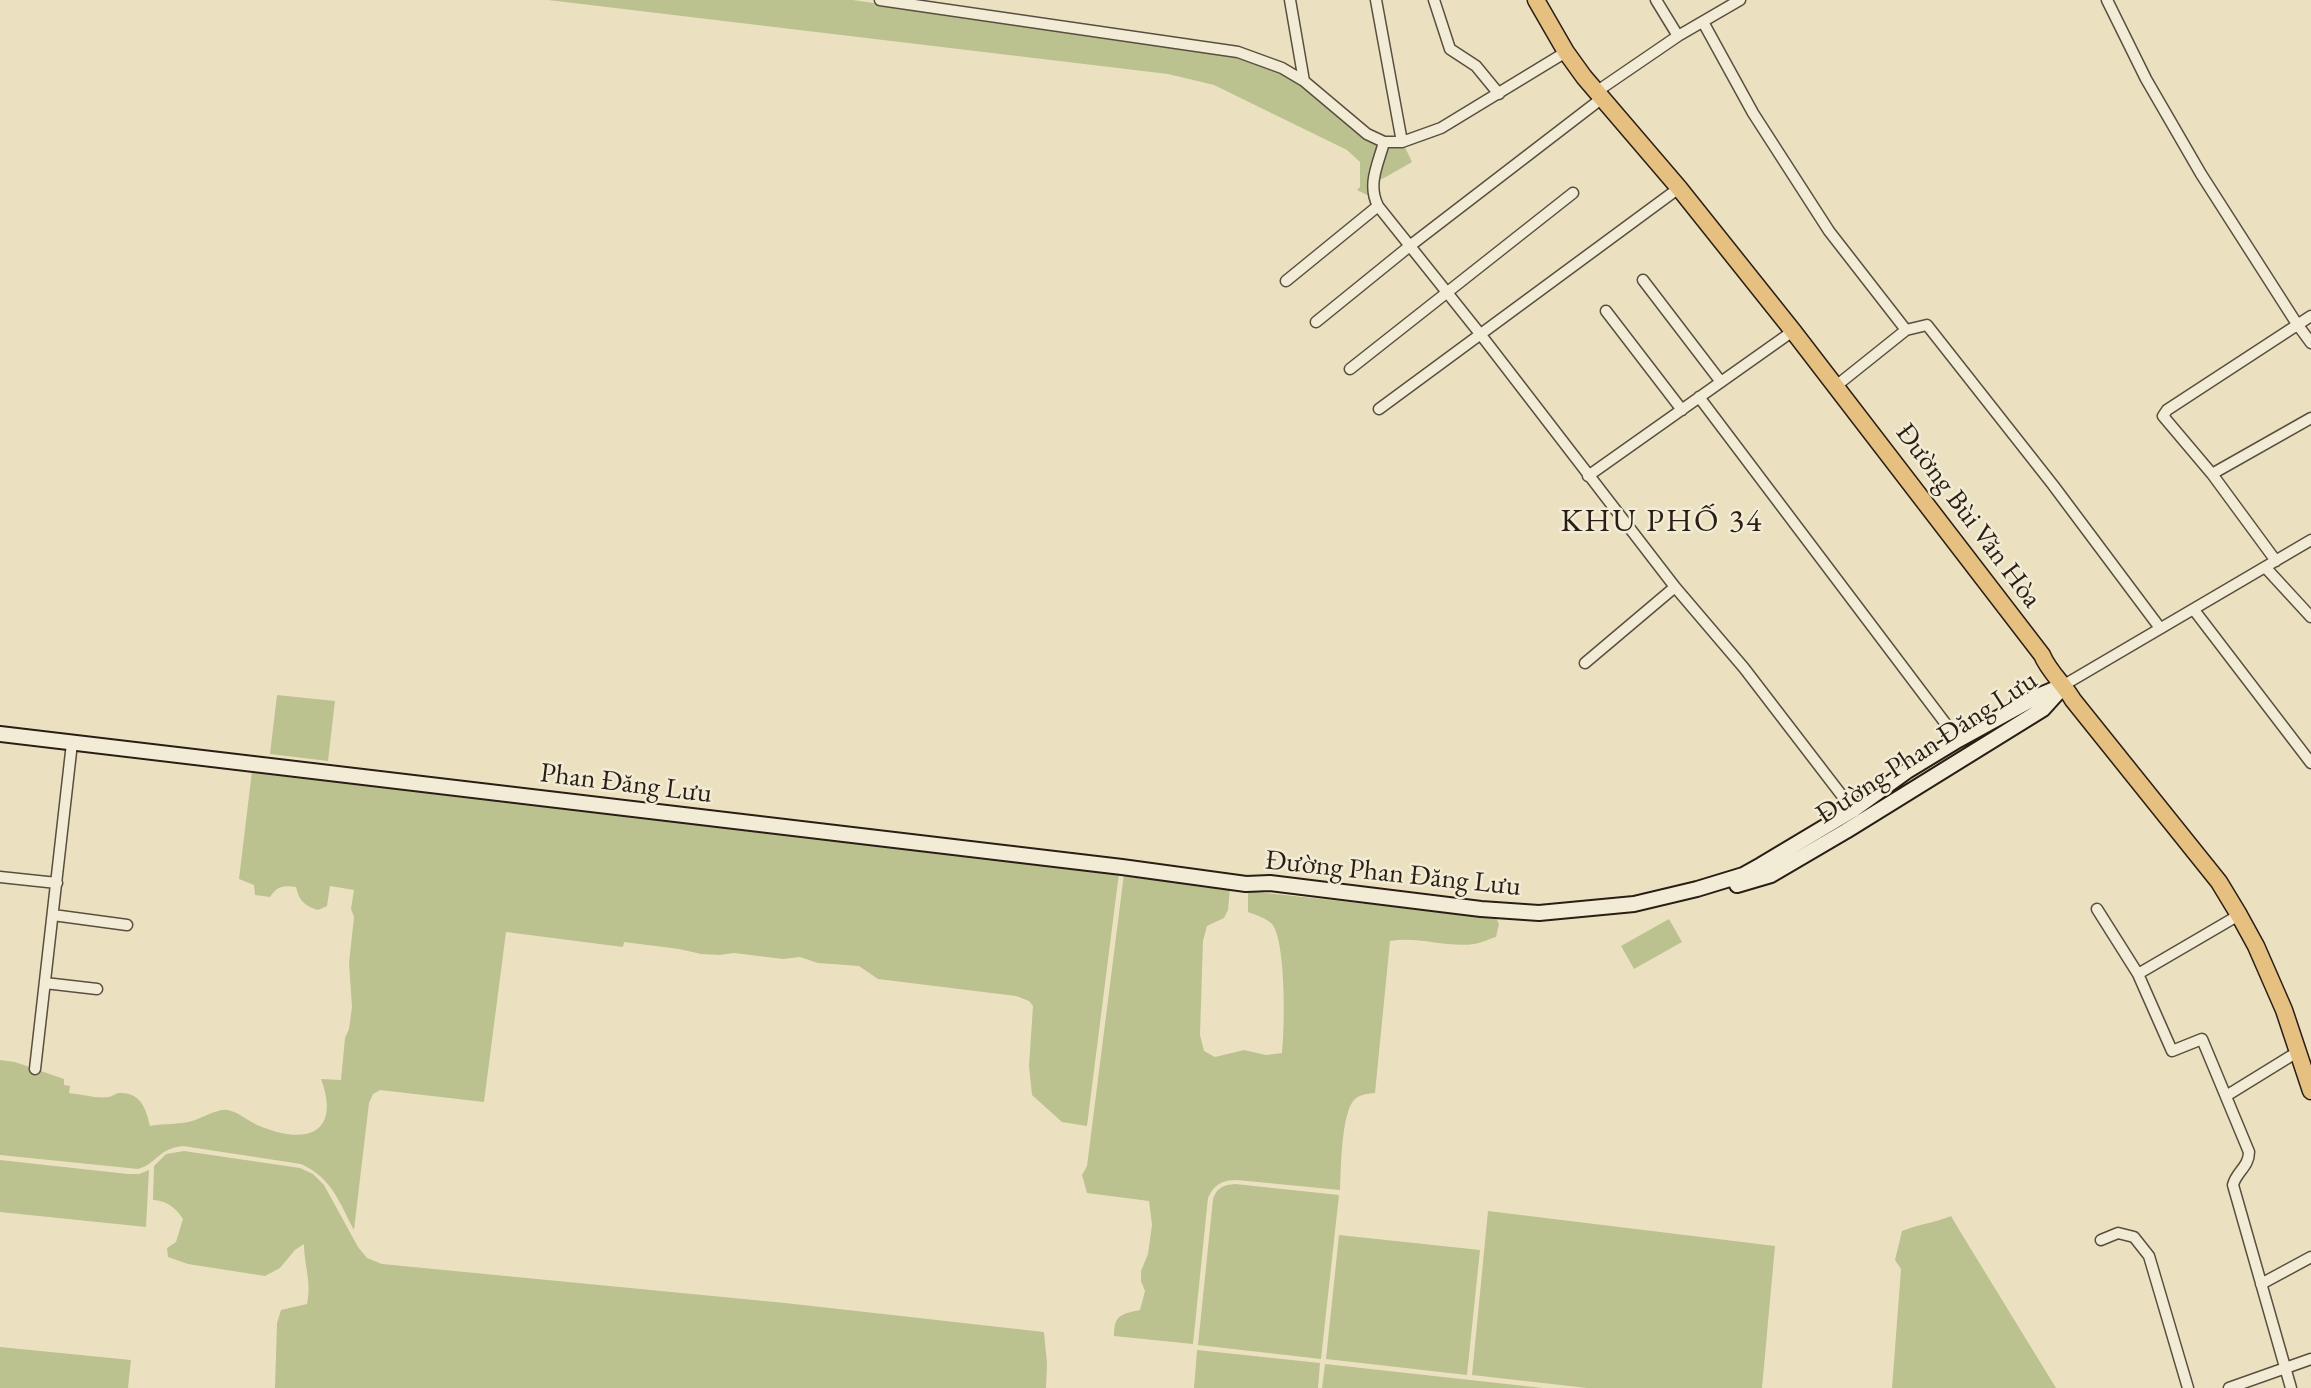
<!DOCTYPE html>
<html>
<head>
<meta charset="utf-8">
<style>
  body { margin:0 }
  canvas { display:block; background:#ebe1c1 }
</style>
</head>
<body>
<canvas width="2311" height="1388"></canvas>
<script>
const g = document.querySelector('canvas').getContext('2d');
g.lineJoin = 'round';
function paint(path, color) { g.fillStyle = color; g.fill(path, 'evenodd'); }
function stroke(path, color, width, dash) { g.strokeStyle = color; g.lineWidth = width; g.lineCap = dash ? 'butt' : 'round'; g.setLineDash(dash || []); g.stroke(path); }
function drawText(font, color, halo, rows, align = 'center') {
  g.font = font + ' "EB Garamond",serif'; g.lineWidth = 5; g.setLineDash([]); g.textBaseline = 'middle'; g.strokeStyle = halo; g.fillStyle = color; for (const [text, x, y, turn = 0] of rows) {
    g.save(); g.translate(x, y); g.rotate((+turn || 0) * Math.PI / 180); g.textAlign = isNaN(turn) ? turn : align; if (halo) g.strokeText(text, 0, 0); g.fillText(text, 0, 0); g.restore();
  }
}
paint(new Path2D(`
  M548,0H853L1238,56L1280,72L1302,84L1365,137L1404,145L1412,162L1384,178L1369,183V196L1357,190L1360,187V162L1347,150L1214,85L1168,74Z
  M277,695L335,701L328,761L270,754Z
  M252,771L1119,873L1087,1126L1062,1122L1032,1095L1029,1066L1033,1006L1029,1001L1016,996L878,979L859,966L818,963L800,957L783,959L734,953L719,955L701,954L679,949L624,942L623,947L506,932L484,1102L380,1090L373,1094L369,1103L354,1230C339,1202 332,1178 301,1164L183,1146C157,1149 158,1163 138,1169L0,1155V1060L15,1062L64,1079V1085L70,1086L69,1093C81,1094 97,1099 109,1097C114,1096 113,1094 119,1093C141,1092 146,1109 150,1126C164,1123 179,1125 192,1121C203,1118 218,1108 228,1110C241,1113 250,1123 262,1127C307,1145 341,1133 321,1079L341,1080L345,1038L349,1029L352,1007L349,963L354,917L351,909L354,890L330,886L327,906L318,910C305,906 299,901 296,887C284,885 277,886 270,897L255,895L254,885L239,879Z
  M1124,874L1230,888L1228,910L1224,918L1207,926L1203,941L1200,1035L1204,1051L1215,1057L1244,1050L1266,1055L1282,1053C1285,1029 1286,941 1272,924C1266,918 1256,915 1248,912V891L1496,918L1499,924L1496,937C1489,939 1482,943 1474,944C1446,948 1418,936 1390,941L1375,1093C1367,1094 1360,1094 1354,1100C1341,1115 1341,1170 1340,1190L1237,1180C1223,1180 1214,1184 1208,1198L1193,1344L1114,1336C1114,1314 1122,1314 1140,1310L1145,1291L1141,1281V1271L1148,1254L1152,1225L1149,1201L1087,1193L1082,1175L1087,1166Z
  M1669,919L1682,942L1634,969L1621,946Z
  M184,1151L300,1168L313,1174L324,1185L358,1247L367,1258L382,1264L785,1303L1044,1332L1047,1364L1046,1388H275L277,1323L281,1310L307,1304C312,1283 304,1265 304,1244L295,1250L280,1268L265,1276L188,1264L168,1257L167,1248L176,1242L183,1219C175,1207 167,1201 153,1200L154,1166L166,1154Z
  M0,1160L128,1174H139L149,1170L146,1227L0,1212Z
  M1235,1184L1339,1195L1321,1359L1198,1345L1213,1199C1217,1187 1224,1185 1235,1184Z
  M1488,1211L1775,1246L1762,1388H1587L1472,1375Z
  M1951,1216L1958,1228L2056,1388H1892L1901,1269L1895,1260L1902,1231C1918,1224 1935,1223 1951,1216Z
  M1339,1235L1480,1250L1467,1375L1326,1359Z
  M0,1347L131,1360L128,1388H0Z
  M1197,1350L1320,1363L1318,1388H1194Z
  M1325,1364L1543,1388H1322Z`), '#bbc290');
const street = new Path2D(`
  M880,0L1238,52L1282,68L1304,81L1367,134L1384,142H1402L1441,128L1566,52
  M1290,0L1304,81
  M1376,0L1402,142
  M1434,0L1450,49L1476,66L1499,94
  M1656,0L1678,36
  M2107,0L2146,79L2201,174L2297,324L2311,343
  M1703,22L1753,113L1829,231L1906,330
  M1596,92L1678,36L1740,0
  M1384,142C1378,165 1367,184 1378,206L1481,335L1675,587L1744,668L1853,810
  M1643,280L1721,382
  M1286,281L1378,206
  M1606,311L1682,410
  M1316,322L1411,245L1601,99
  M1350,369L1573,193
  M1836,386L1906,330L1927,325L2053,485L2160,628
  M1699,397L1958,740
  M1379,409L1679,188
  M2212,474L2311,418
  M1588,476L1793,331
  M2276,561L2212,474L2163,416L2167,410L2311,316
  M2265,567L2311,617
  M2194,610L2311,763
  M1585,663L1675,587
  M2064,685L2311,540
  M0,877L57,883
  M2097,909L2138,974
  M53,915L127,925
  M2239,915L2138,974L2172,1051L2202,1039L2249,1152C2249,1167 2236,1172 2233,1185L2291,1388
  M45,983L97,989
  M35,1069L72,743
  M2226,1096L2299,1051
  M2101,1240L2118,1233L2134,1237L2149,1256L2188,1388
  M2261,1284L2311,1257
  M2229,1388L2311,1359`);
const secondary = new Path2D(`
  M0,734L1122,867L1246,884L1270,883L1481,909L1539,913L1634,904L1697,889L1743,875L1761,865L1853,810L1907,771L1958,740L2038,696L2064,685
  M1737,885L1771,875L1846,831L2043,709L2062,688`);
const primary = new Path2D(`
  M1536,0L1566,52L1584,77L1679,188L1793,331L2042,655C2049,672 2064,684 2073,700L2219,882L2239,915L2256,946L2284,1010L2311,1091`);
stroke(street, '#5a4f3f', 13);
stroke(secondary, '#2a1e14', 18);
stroke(primary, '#2a1e14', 19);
stroke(street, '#f2ecd7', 10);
stroke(secondary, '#f2ecd7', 14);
stroke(primary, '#e6c080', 16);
drawText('28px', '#2a1e14', '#f2ecd7', [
  ["Đường Bùi Văn Hòa",1968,516,53],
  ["Đường Phan Đăng Lưu",1927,748,-33],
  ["Phan Đăng Lưu",626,784,7],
  ["Đường Phan Đăng Lưu",1393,874,6]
]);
g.letterSpacing = '2px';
drawText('32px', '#2a1e14', '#f2ecd7', [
  ["KHU PHỐ 34",1662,522]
]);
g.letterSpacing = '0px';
</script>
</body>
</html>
